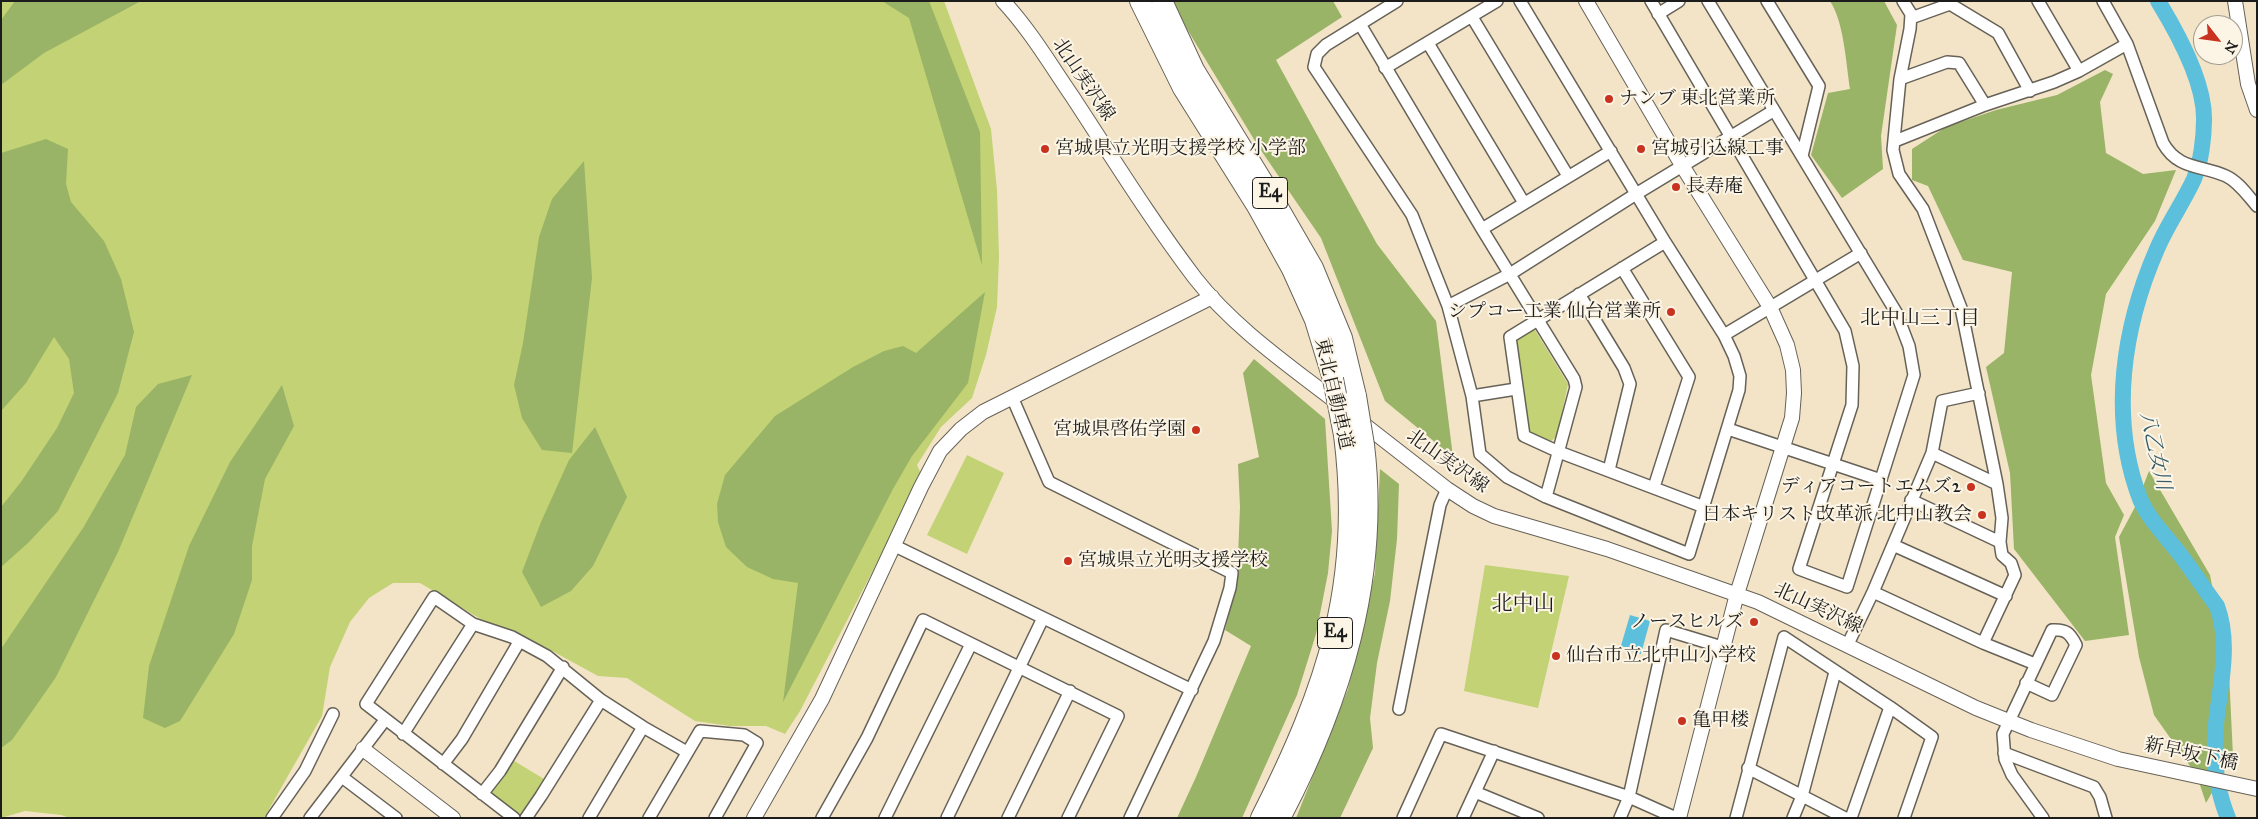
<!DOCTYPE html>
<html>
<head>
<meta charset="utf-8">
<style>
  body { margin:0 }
  #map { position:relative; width:2258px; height:819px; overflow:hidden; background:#f3e4c7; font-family:"IM FELL Great Primer",serif }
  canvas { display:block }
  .frame { position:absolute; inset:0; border:2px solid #1c1c1c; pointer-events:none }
  .north { position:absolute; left:2193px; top:15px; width:50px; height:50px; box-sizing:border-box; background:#fcf5e5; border:1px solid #a29e95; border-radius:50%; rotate:120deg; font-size:14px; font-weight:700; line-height:20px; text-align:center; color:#1c1c1c }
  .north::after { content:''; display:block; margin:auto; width:18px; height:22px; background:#c8321e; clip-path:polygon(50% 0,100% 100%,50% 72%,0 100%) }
</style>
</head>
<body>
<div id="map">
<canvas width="2258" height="819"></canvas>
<div class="frame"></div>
<div class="north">N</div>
</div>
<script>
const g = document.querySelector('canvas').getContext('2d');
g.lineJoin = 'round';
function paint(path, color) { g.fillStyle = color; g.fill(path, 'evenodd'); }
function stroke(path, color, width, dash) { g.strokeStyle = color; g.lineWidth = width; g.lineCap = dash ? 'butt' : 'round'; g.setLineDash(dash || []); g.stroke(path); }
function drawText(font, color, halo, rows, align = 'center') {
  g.font = font + ' "IM FELL Great Primer","Noto Serif JP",serif'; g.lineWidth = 4; g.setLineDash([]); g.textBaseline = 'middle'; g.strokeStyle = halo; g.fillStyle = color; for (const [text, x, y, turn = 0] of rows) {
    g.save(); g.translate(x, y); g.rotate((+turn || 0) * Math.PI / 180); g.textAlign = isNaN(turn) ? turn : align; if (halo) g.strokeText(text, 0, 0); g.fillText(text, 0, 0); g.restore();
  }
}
paint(new Path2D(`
  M1,1H944L991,129L997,190L999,257L997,307L986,355L972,398L941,427L917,465L922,476L800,711L785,734L766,726H730L695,721L627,678L598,676L523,635L484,621L420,583H393L369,598L350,622L330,667L322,716L264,818H70L61,815L25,811L1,818Z
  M1528,328L1535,330L1568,384L1557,436L1551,441L1532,434L1528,429L1512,344Z
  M967,455L1004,473L967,554L927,535Z
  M1485,565L1569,576L1538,708L1464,691Z
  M511,759L544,779L520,816L516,817L489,793Z`), '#c2d275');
paint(new Path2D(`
  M15,1H141L44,53L1,85V20Z
  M882,1H929L980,132L982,265L909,18Z
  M1170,1H1333L1342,17L1276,60L1377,244L1436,321L1453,457L1385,401L1321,238L1258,146Z
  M1830,1H1884L1897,25L1881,136L1883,169L1842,198L1811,155L1828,93L1850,89C1846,63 1844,22 1830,1Z
  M2105,70L2113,74L2100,102L2106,153L2143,174L2176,170L2155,221L2106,294L2091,375L2106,483L2124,515L2115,537L2129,635L2085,641L2014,549L2010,473L1986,367L2004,353L2012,272L1963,260L1928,186L1912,180V149L1946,127L1996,110L2057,95Z
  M46,139L68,149L66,184L71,202L104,241L121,279L134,332L118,393L58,511L28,543L1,567V507L21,482L57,428L74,393L69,359L54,337L26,383L1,411V153Z
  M584,161L592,278L572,453L542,450L522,418L514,385L523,343L539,237L552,199Z
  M985,292L968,383L912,456L893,489L783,702L798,583L773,579L747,567L726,547L718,522L717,504L725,475L775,416L853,367L884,351L903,346L916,353Z
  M1254,359L1325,419L1332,531L1328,573L1316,634L1297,695L1242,818H1177L1196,777L1251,646L1225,630L1237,582L1240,507L1238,464L1259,457L1243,373Z
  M192,375L118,552L56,677L12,740L1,748V649L83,528L125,455L136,407L158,384Z
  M282,385L294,426L265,479L252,546V580L234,634L180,721L165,728L143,718L149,666L189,546L230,462Z
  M595,427L627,497L593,566L571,591L541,607L522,572L541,522L569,460Z
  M1380,469L1399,484L1397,539L1390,601L1377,663L1370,718L1373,748L1340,818H1296L1348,689L1375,573Z
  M2149,471L2210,575L2229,673L2233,756L2206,803L2197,776L2154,715L2139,657L2119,537L2135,507Z`), '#99b466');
paint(new Path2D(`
  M1630,615L1650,621L1641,654L1620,649Z`), '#5cbfdb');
stroke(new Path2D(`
  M2158,1C2177,32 2205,83 2204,120C2204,138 2201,162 2194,179C2183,203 2167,225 2157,249C2123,327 2109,417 2140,499C2149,520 2168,538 2182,557C2194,573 2205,590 2217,606C2231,643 2220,686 2216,724C2213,755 2216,789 2228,818`), '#5cbfdb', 16);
const minor = new Path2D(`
  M1397,1L1326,45L1317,54L1314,67L1412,215L1448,306L1472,396L1480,454L1507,477L1546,497L1689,554L1739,390L1740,376L1734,356L1724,335L1665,242L1520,1
  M1651,1L1845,331L1853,366L1852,405L1799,569L1847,587L1914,375L1909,346L1896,312L1708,1
  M1767,1L1819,86L1802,156
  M1903,1L1911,14L1910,29L1900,79L1893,150L1899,174L1923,209L1961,308L1997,484L2002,518L2000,542L2002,555L2011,563L2015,575L1983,643
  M2038,1L2079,71
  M2103,1L2127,44L2163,143C2178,170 2202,165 2226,176C2239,182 2248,196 2257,206
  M1950,4L1998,33L2030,91
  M1658,14L1679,1
  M1472,17L1568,176
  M1911,18L1950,4L1952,1
  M1360,24L1482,229L1574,379L1576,387L1546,497
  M1428,43L1524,203
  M1385,68L1497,1
  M1900,79L1947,62L1959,63L1985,105
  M1895,141L1985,105L2054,82L2079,71L2127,44
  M1482,229L1611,151
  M1665,242L1510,337L1524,436L1559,452L1704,507
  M1622,268L1689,377L1654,487
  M1579,294L1624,368L1630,384L1609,470
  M1448,306L1510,274L1636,194L1773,111
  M1724,335L1861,253
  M1472,396L1516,389
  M1012,397L1049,482L1232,573L1230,588L1214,641L1130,818
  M1728,429L1881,480
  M1932,453L1997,484
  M1911,500L2000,542
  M893,545L1192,690
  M1893,545L2006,596
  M1873,592L1983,643L2035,664
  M1848,644L1873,592L1932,453L1942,401L1979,393
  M2026,683L2052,695L2076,645C2070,633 2066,629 2052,630L2003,734L2005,759L2012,775L2043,818
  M1399,709L1440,505L1447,489
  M403,734L473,624
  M2004,753L2094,787L2100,797L2106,818
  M443,764L462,739L519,642
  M1748,768L1845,818
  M342,777L396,818
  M1475,792L1538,818
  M482,794L500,771L563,667
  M272,818L305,771L333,714
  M310,818L385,720
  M514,818L366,704L434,597L473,624L512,637L547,656L601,700L643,727L687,752
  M526,818L541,796L601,700
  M589,818L643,727
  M649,818L700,731L744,735L757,743L715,818
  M822,818L867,738L923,620L1118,716L1068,818
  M885,818L971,644
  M947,818L1043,618
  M1008,818L1070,691
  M1403,818L1441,734L1629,797L1676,818
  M1463,818L1494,751
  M1620,818L1629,797L1666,630L1722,647
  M1736,818L1784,637L1890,707L1932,737L1904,818
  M1793,818L1802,796L1835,672
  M1851,818L1890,707`);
const tertiary = new Path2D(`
  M1003,1C1030,30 1050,64 1072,96C1112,157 1151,220 1195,278C1234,328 1290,366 1340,405
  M1586,1L1683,167L1770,307L1787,345L1793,370L1794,393L1792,418L1737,594L1679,818
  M2235,1L2248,84L2257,110
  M1357,419L1447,489L1473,506L1494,516L1607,549L1758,602L1976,708L2031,730L2118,759L2257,789
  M363,749L453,818
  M754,818L822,699L921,487L940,451L961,429L983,412L1212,297`);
const motorway = new Path2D(`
  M1140,1L1183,88L1257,206L1292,269L1315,320L1333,379
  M1162,1L1194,70L1272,197L1313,268L1342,338L1356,396
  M1261,818C1327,688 1363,582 1344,435
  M1280,818C1341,702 1380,577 1364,445`);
stroke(minor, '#676258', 14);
stroke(tertiary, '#676258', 16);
stroke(motorway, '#676258', 22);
stroke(minor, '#fff', 11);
stroke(tertiary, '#fff', 14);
stroke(motorway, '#fff', 20);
const motorwayBridge = new Path2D(`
  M1333,379L1344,435
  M1356,396L1364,445`);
stroke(motorwayBridge, '#676258', 22, []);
stroke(motorwayBridge, '#fff', 20);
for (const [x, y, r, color] of [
  [1609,99,5,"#c8321e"],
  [1045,149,5,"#c8321e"],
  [1641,149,5,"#c8321e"],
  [1676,187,5,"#c8321e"],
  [1671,312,5,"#c8321e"],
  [1196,430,5,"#c8321e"],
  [1971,487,5,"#c8321e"],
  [1982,515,5,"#c8321e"],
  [1068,561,5,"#c8321e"],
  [1754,622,5,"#c8321e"],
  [1556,656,5,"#c8321e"],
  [1682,721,5,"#c8321e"]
]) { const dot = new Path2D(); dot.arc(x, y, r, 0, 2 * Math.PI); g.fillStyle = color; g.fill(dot); stroke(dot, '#fcf5e5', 2); }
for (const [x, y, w] of [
  [1270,193,35],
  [1335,633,35]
]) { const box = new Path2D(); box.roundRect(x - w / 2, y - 15.5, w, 31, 4); g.fillStyle = '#fcf5e5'; g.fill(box); stroke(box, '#1c1c1c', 1); }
drawText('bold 18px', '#1c1c1c', null, [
  ["E4",1270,193],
  ["E4",1335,633]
]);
drawText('19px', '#1c1c1c', '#fcf5e5', [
  ["北山実沢線",1083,80,56],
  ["東北自動車道",1333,394,77],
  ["北山実沢線",1447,462,35],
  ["北山実沢線",1818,609,25],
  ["新早坂下橋",2191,755,12]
]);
drawText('19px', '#1c1c1c', '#fcf5e5', [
  ["ナンブ 東北営業所",1619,99],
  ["宮城県立光明支援学校 小学部",1055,149],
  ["宮城引込線工事",1651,149],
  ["長寿庵",1686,187],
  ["シプコー工業 仙台営業所",1661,312,"right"],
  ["宮城県啓佑学園",1186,430,"right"],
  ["ディアコートエムズ2",1961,487,"right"],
  ["日本キリスト改革派 北中山教会",1972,515,"right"],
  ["宮城県立光明支援学校",1078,561],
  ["ノースヒルズ",1744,622,"right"],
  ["仙台市立北中山小学校",1566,656],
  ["亀甲楼",1692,721]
], 'left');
drawText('20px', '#1c1c1c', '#fcf5e5', [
  ["北中山三丁目",1920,319]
]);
drawText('italic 20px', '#365d68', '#fcf5e5', [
  ["八乙女川",2154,451,77]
]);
drawText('21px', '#1c1c1c', '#fcf5e5', [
  ["北中山",1523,605]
]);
</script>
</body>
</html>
